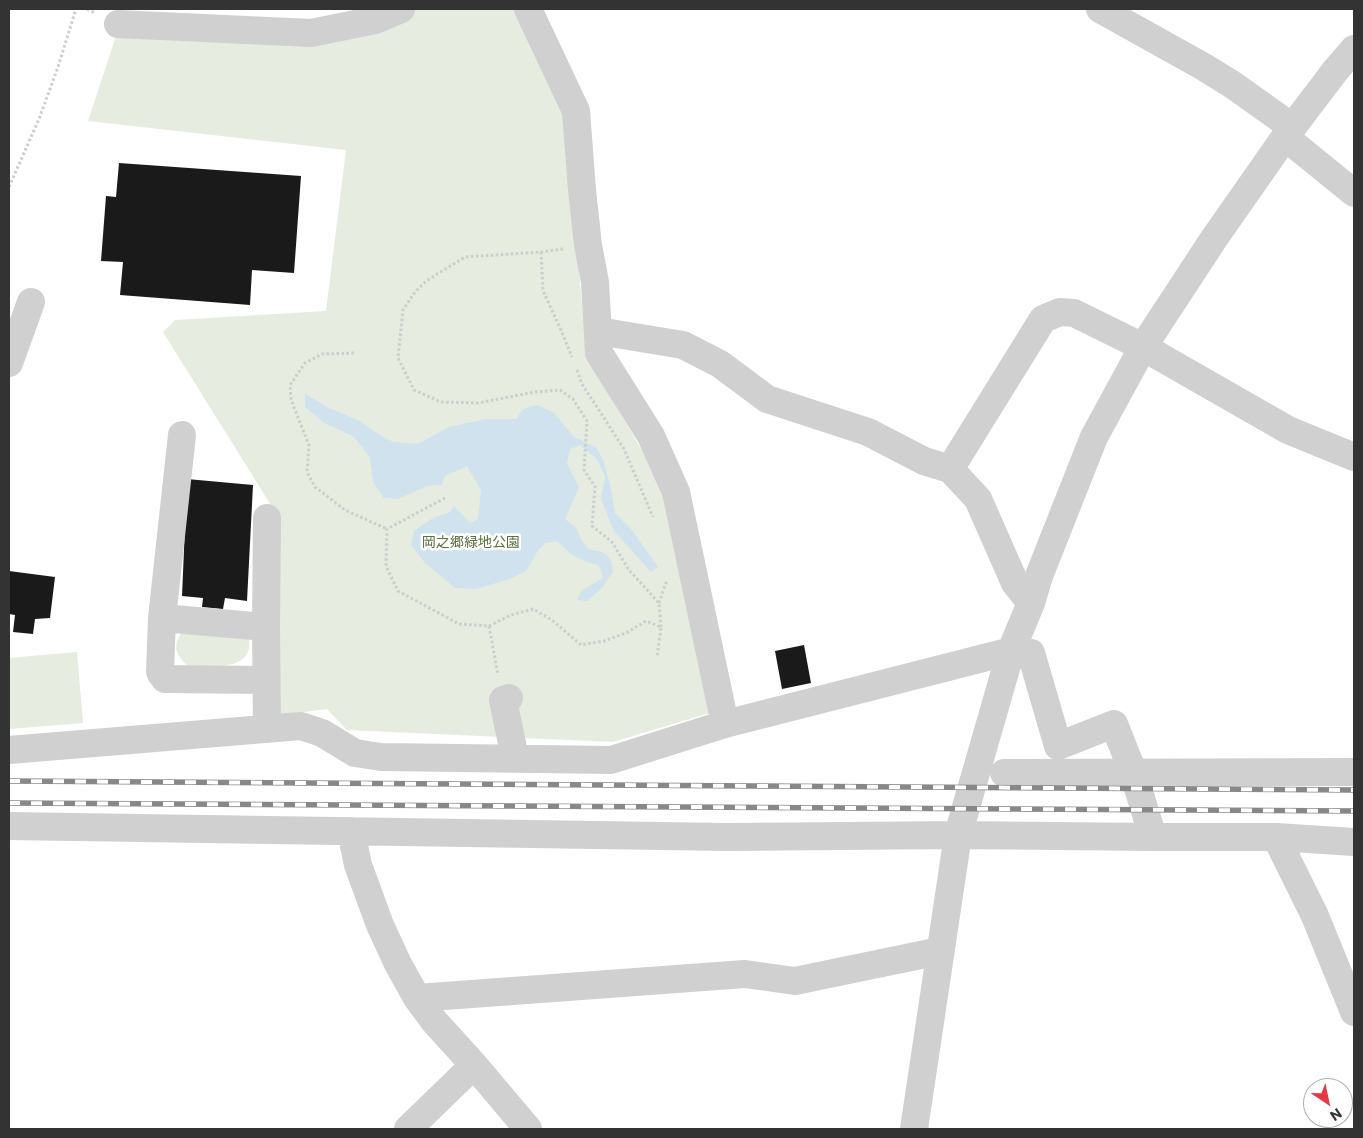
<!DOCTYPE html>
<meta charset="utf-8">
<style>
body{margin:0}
#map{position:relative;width:1363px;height:1138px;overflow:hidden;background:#fff;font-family:Commissioner,sans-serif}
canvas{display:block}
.frame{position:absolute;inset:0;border:10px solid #333;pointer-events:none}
.north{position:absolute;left:1303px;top:1078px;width:50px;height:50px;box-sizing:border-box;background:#fff;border:1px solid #adadad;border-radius:50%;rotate:146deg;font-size:14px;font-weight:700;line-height:20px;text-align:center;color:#333}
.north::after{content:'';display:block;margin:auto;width:18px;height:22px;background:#e63946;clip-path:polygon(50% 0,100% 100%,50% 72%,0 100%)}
</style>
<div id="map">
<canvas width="1363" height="1138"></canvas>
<div class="frame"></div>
<div class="north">N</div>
</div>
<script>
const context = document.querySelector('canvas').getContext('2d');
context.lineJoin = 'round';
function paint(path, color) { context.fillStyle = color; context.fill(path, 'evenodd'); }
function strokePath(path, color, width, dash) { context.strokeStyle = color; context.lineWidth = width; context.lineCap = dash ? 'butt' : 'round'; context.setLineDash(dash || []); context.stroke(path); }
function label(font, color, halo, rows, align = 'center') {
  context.font = font + ' Commissioner,"Noto Sans JP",sans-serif'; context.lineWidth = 5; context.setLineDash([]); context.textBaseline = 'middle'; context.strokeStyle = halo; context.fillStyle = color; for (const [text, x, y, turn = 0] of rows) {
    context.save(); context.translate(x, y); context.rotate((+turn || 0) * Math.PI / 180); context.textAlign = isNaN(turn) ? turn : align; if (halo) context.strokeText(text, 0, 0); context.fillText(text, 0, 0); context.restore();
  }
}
const green = new Path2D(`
 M384,9H516L563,102L587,357L669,496L713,712L613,742L347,730L327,709L273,716L279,518L163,332L175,320L326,311L346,150L88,121L116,36L301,43Z
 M183,631L249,639C254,673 208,666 187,665C175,654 172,645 183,631Z
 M77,652L83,723L9,729V658Z`);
const water = new Path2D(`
 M305,394L331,409L360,421L376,433L393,442L418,444L449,427L486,419H516L523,409L537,405L553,412L574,437L596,447L603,460L610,484L615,513L631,529L658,567L651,572L614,531L601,499L605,476L596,458L580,445L570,449L567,463L579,487L565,519L576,528L581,539L588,549C606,553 611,553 613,572L602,588L587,601L577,600L581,591L603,578L599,565L586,562L571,554L557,541L546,543L539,549L526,571L510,579L476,589L455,588L425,563L411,545L414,531L433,518L450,512L454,506L470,523L478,519L481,490L467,466L445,476L442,485L427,486L398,499L384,498L373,482L370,457L353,436L324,423L305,407Z`);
const building = new Path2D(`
 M119,163L301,176L294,273L252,270L250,305L120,295L123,262L101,261L106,196L116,197Z
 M187,479L253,485L247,601L225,598L223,609L202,607L203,598L182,596Z
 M9,571L55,577L50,618L35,619L33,634L13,632L15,615L9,614Z
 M804,645L811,683L782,689L775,651Z`);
const path = new Path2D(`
 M87,9L95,13
 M9,187L39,119L58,67L76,9
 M563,249L541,252L465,257L426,281L415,292L403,310L398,358L414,390L441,402L478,403L535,392L560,390L573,399L587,421L584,470L595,487L592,526L612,542L629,570L659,603L661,627
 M541,252L543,291L561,330L572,357
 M354,353L322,354L305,363L290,385L291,400L309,445L307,472L315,487L345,510L387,529
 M577,370L582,384L624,449L653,517
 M445,498L387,529L386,566L398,591L459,624L489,626L498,675
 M659,603L667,580
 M489,626L511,615L533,609L552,620L581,645L604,641L626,633L646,621L661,627L657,657`);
const minor = new Path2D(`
 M528,9L576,111L582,190L588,245L595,282L599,353L651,436L676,492L725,724
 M1100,9L1204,67L1233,85L1292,127
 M118,24L311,33L375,20L401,9
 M1285,137L1354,193
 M598,331L683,345L720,364L767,399L868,432L924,461L950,469
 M9,363L31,302
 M182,435L162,618L160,672L165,679L266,680
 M1031,603L1015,583L978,499L950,469L1043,319L1060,312L1074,313L1143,347L1288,430L1354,457
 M162,618L266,627L267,729
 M266,627L267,518
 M509,698L503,700L515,758
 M9,750L301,726L322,733L355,753L381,757L611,760L725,724L1011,651L1031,653L1058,746L1114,724L1133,772L1153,837
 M1004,773L1354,772
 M9,826L727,837L958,835L1153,837H1276L1354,842
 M351,831L358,865L380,925L398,964L417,998L434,1021L474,1065L528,1129
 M1276,837L1315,916L1354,1012
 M417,998L745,974L795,981L940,951
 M408,1129L474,1065
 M914,1129L958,835L1011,651L1031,603L1039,576L1094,437L1143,347L1213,240L1285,137L1335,71L1354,49`);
const rail = new Path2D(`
 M9,781L1354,790
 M9,803L1354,811`);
const parkNames = [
 ["岡之郷緑地公園",471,542]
];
paint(green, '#e6ecdf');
paint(water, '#cfe2ee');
paint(building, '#1a1a1a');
strokePath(path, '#cdcdcd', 3, [2.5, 2.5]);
strokePath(minor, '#d0d0d0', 28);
strokePath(rail, '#888', 5.5);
strokePath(rail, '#fff', 4, [11]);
label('14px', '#56703f', '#fff', parkNames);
</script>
